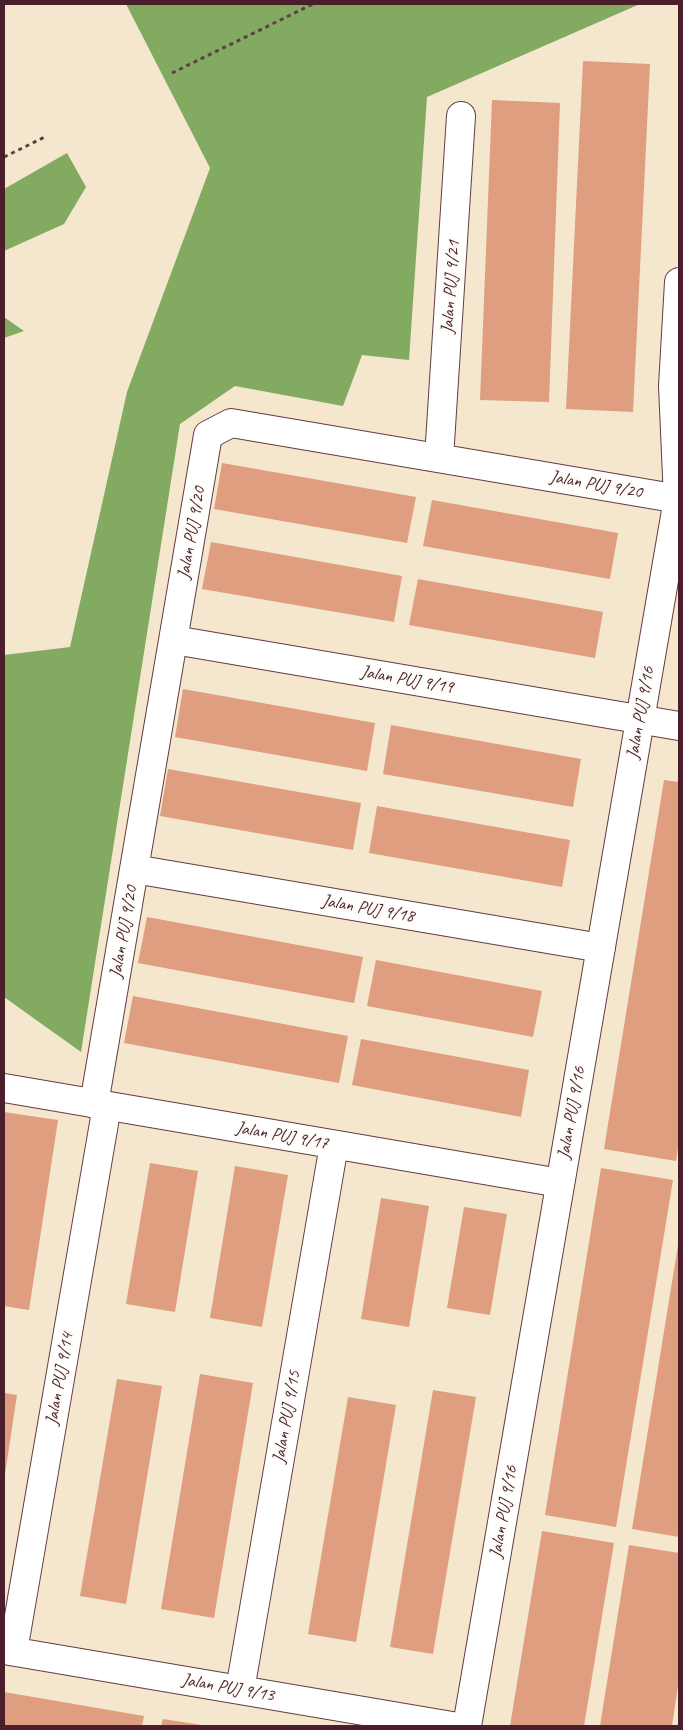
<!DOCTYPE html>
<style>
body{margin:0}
#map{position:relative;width:683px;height:1730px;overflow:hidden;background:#f5e6ce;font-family:Caveat,sans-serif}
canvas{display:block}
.frame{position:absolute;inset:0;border:5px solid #4a1f2b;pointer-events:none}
</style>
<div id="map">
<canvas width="683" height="1730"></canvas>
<div class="frame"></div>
</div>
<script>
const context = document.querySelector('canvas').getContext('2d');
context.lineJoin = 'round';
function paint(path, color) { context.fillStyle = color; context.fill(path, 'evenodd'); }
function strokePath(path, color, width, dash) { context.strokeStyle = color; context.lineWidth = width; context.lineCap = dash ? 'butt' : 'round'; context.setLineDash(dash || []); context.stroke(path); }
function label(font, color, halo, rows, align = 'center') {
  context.font = font + ' Caveat,sans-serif'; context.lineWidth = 4.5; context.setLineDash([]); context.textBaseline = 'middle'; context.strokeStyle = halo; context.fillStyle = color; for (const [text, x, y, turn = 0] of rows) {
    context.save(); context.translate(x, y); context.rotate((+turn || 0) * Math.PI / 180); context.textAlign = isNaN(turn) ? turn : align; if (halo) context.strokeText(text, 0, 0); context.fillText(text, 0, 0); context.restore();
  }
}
const forest = new Path2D(`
 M126,4H640L427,97L409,360L362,355L343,406L235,386L180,424L81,1052L4,997V655L70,647L127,392L210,168Z
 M67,153L86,187L64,224L4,251V189Z
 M4,317L24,331L4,338Z`);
const building = new Path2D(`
 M583,61L650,64L633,412L566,409Z
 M492,100L560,103L549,402L480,400Z
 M222,463L416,497L407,543L214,509Z
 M432,500L618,533L610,579L423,546Z
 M211,542L402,576L394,622L202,589Z
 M418,579L603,612L595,658L409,625Z
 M183,689L375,723L367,771L175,737Z
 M391,725L581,759L573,807L383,774Z
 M168,769L361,803L353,850L160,816Z
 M664,780L679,782V1140L676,1161L604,1149Z
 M377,806L570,840L562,887L369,853Z
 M147,917L363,957L354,1003L138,963Z
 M376,960L542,991L533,1037L367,1006Z
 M133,996L348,1036L339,1083L124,1043Z
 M361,1039L529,1070L521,1117L352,1085Z
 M4,1112L58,1120L29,1310L4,1306Z
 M150,1163L198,1171L175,1312L126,1304Z
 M235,1166L288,1175L262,1327L210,1318Z
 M601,1168L673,1180L616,1527L545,1515Z
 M381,1198L429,1206L409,1327L361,1319Z
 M464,1207L507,1214L490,1315L447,1308Z
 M678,1245H679V1537L632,1529Z
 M200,1374L253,1383L214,1618L161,1609Z
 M117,1379L162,1386L126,1604L80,1596Z
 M433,1390L476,1397L433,1654L390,1647Z
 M4,1393L17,1395L5,1474H4Z
 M348,1397L396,1405L356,1642L308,1634Z
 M542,1531L614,1543L584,1726H510Z
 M629,1545L679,1553V1679L672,1726H600Z
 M4,1692L144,1716L142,1726H4Z
 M163,1719L202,1725V1726H161Z`);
const path = new Path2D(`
 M172,73L313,4
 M4,157L45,137`);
const minor = new Path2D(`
 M439,458L461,116
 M174,640L679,726
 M134,869L601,948
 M4,1088L560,1183
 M94,1104L208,435L231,423L679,499
 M4,1650L452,1726
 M13,1651L107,1106
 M240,1690L334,1145
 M467,1726L678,499L673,386L679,282`);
const streetNames = [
 ["Jalan PUJ 9/21",451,287,-86],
 ["Jalan PUJ 9/20",596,485,10],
 ["Jalan PUJ 9/20",192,533,-80],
 ["Jalan PUJ 9/19",407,680,10],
 ["Jalan PUJ 9/16",641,713,-80],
 ["Jalan PUJ 9/18",368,909,10],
 ["Jalan PUJ 9/20",124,932,-80],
 ["Jalan PUJ 9/16",572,1113,-80],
 ["Jalan PUJ 9/17",282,1136,10],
 ["Jalan PUJ 9/14",60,1379,-80],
 ["Jalan PUJ 9/15",287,1417,-80],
 ["Jalan PUJ 9/16",504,1512,-80],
 ["Jalan PUJ 9/13",228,1688,10]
];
paint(forest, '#82aa60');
paint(building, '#de9e7f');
strokePath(minor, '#643d43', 30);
strokePath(path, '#643d43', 3, [4, 4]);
strokePath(minor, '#fff', 28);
label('18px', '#4a1f2b', '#fdfcf7', streetNames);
</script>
